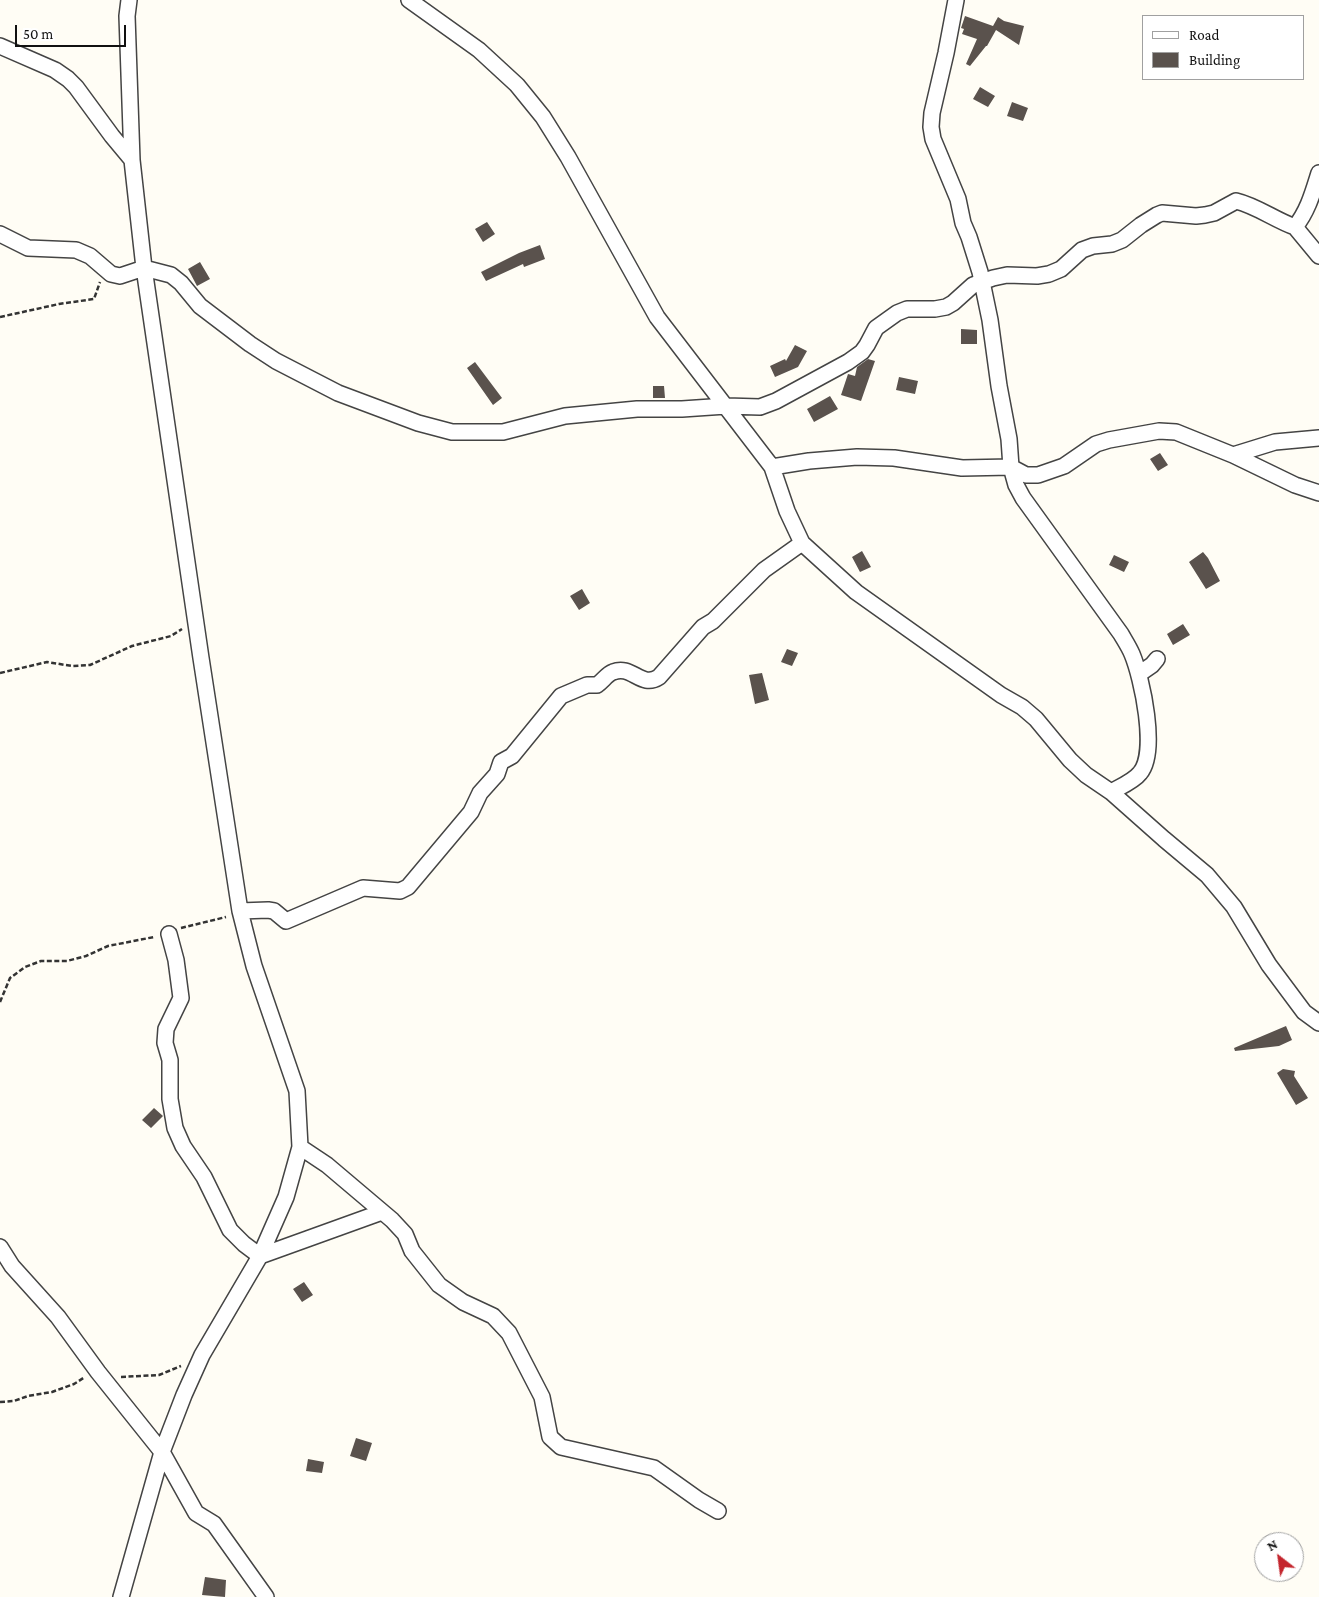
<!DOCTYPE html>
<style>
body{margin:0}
#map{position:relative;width:1319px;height:1597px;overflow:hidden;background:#fffdf5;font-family:"Crimson Pro",serif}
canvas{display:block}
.legend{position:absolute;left:1142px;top:15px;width:162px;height:65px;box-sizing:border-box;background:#fff;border:1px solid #a0a0a0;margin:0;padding:6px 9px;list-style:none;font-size:15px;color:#111}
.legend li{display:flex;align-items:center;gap:10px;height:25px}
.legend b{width:25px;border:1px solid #a0a0a0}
.north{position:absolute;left:1254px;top:1532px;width:50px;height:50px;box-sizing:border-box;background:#fff;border:1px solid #a0a0a0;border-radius:50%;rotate:330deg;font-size:14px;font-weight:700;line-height:20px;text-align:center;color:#111}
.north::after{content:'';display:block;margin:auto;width:18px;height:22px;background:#c4262e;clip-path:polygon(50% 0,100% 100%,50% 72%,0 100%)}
.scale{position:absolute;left:15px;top:25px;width:111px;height:22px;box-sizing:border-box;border:2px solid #111;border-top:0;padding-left:6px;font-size:15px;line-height:18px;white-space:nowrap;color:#111;-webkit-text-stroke:4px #fff;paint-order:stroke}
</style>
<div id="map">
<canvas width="1319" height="1597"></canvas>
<ul class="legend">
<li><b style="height:6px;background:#fff"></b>Road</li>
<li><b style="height:14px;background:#5a524d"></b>Building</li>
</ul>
<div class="north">N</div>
<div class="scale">50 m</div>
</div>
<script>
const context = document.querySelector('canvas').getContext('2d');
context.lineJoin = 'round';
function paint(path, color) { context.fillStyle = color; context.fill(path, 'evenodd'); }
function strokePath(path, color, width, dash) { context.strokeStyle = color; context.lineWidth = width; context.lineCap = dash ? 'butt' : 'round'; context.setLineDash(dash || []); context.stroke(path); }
const building = new Path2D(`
 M965,16L993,26L998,17L1004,21L1024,26L1019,45L996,30L987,46H986L970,66L966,64L977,39L962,34L964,29L961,28Z
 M980,87L995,96L988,107L973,99Z
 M1012,102L1028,108L1023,121L1007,116Z
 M487,222L495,234L483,242L475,229Z
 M540,245L545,259L524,267L523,264L486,281L481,272L519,253Z
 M200,262L210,279L197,286L188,269Z
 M961,329L977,330V344H961Z
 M795,345L807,351L798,367L775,377L770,366L785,359L786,361Z
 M868,359L875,361L861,401L841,395L848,374L855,376L857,367Z
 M475,362L502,398L493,405L467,368Z
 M899,377L918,381L915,394L896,390Z
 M653,386H664L665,398H653Z
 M830,396L838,409L814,422L807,409Z
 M1160,453L1168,465L1158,471L1150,459Z
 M862,551L871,567L860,572L852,557Z
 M1203,552L1208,558L1220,581L1206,589L1189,562Z
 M1114,555L1129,562L1124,572L1109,565Z
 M582,589L590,603L579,610L570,596Z
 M1183,624L1190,635L1173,645L1167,634Z
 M787,649L798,653L792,666L781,662Z
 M762,673L769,700L755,704L749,675Z
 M1286,1026L1292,1040L1279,1046L1235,1051L1234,1048Z
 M1283,1069L1295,1071L1294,1076L1308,1098L1296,1105L1277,1073Z
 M154,1108L163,1116L151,1128L142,1120Z
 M304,1282L313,1295L302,1302L293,1289Z
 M356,1438L372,1443L366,1461L350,1456Z
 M308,1459L324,1462L322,1473L306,1471Z
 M205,1577L226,1580L225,1597L202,1595Z`);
const path = new Path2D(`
 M0,317L59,304L94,299L100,282
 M0,673L47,662L72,666L90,665L132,646L171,636L182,629
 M181,928L226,917
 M0,1002L10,978L25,967L41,961H67L86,956L108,946L154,937
 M121,1377L159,1375L181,1366
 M0,1402L14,1401L28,1396L52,1392L74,1384L85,1377`);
const street = new Path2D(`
 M409,0L479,50L517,85L543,117L568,157L657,317L772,467L787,511L802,543L856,592L1001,695L1022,707L1036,719L1070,760L1086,775L1111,792L1164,839L1207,875L1234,907L1269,965L1304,1012L1319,1023
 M956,0L946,53L932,113L931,127L933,139L958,199L963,223L969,237L980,272L990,320L999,386L1009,439L1011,467L1016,485L1023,498L1121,634C1125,641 1129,647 1132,654C1142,678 1158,752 1140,773C1134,781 1120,787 1111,792
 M0,46L55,70L68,79L76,87L112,136L132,160
 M1319,173C1313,192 1308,211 1295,227L1319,256
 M0,234L28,248L76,250L90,256L111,274L120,276L144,268L171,275L181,283L200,306L250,344L276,361L338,393L418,423L452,432H503L565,416L637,409H682L726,406L760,407L776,401L848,362L862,352L867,345L876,328L897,313L907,309H935L946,307L953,303L973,285L993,278L1007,275L1037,276L1049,274L1061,269L1082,250L1093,246L1112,244L1122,240L1141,225L1157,215L1162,213L1196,216L1205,215L1214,213L1236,201C1257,206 1275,220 1295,227
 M1233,455L1295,485L1319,493
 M772,467L809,461L857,457L894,458L962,468L1011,467L1026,475H1038L1064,466L1096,444L1109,440L1159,431L1176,432L1233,455L1275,442L1319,438
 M1139,674L1152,665L1157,659
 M240,911L268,910L274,911L286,921L363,888L400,891L408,887L471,812L480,793L497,774L501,762L512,756L561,696L587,685H597C603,681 607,674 613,672C632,664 641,689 659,677L703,627L713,621L764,570L802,543
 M169,934L176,960L181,998L166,1029L165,1043L170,1060V1099L175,1128L183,1146L204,1177L230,1230L244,1244L260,1256L382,1212
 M300,1147L327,1165L392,1220L405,1234L412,1251L439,1285L463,1302L493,1316L509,1333L542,1397L550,1437L561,1447L654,1468L699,1500L718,1511
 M0,1247L12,1266L58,1317L98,1372L162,1452L196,1513L214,1524L266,1597
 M121,1597L162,1452L184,1395L202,1355L260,1256L286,1197L300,1147L297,1091L254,966L240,911L201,658L144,268L132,160L127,16L129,0`);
paint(building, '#5a524d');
strokePath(street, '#444', 18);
strokePath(path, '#333', 2.5, [5, 2.5]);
strokePath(street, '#fff', 15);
</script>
